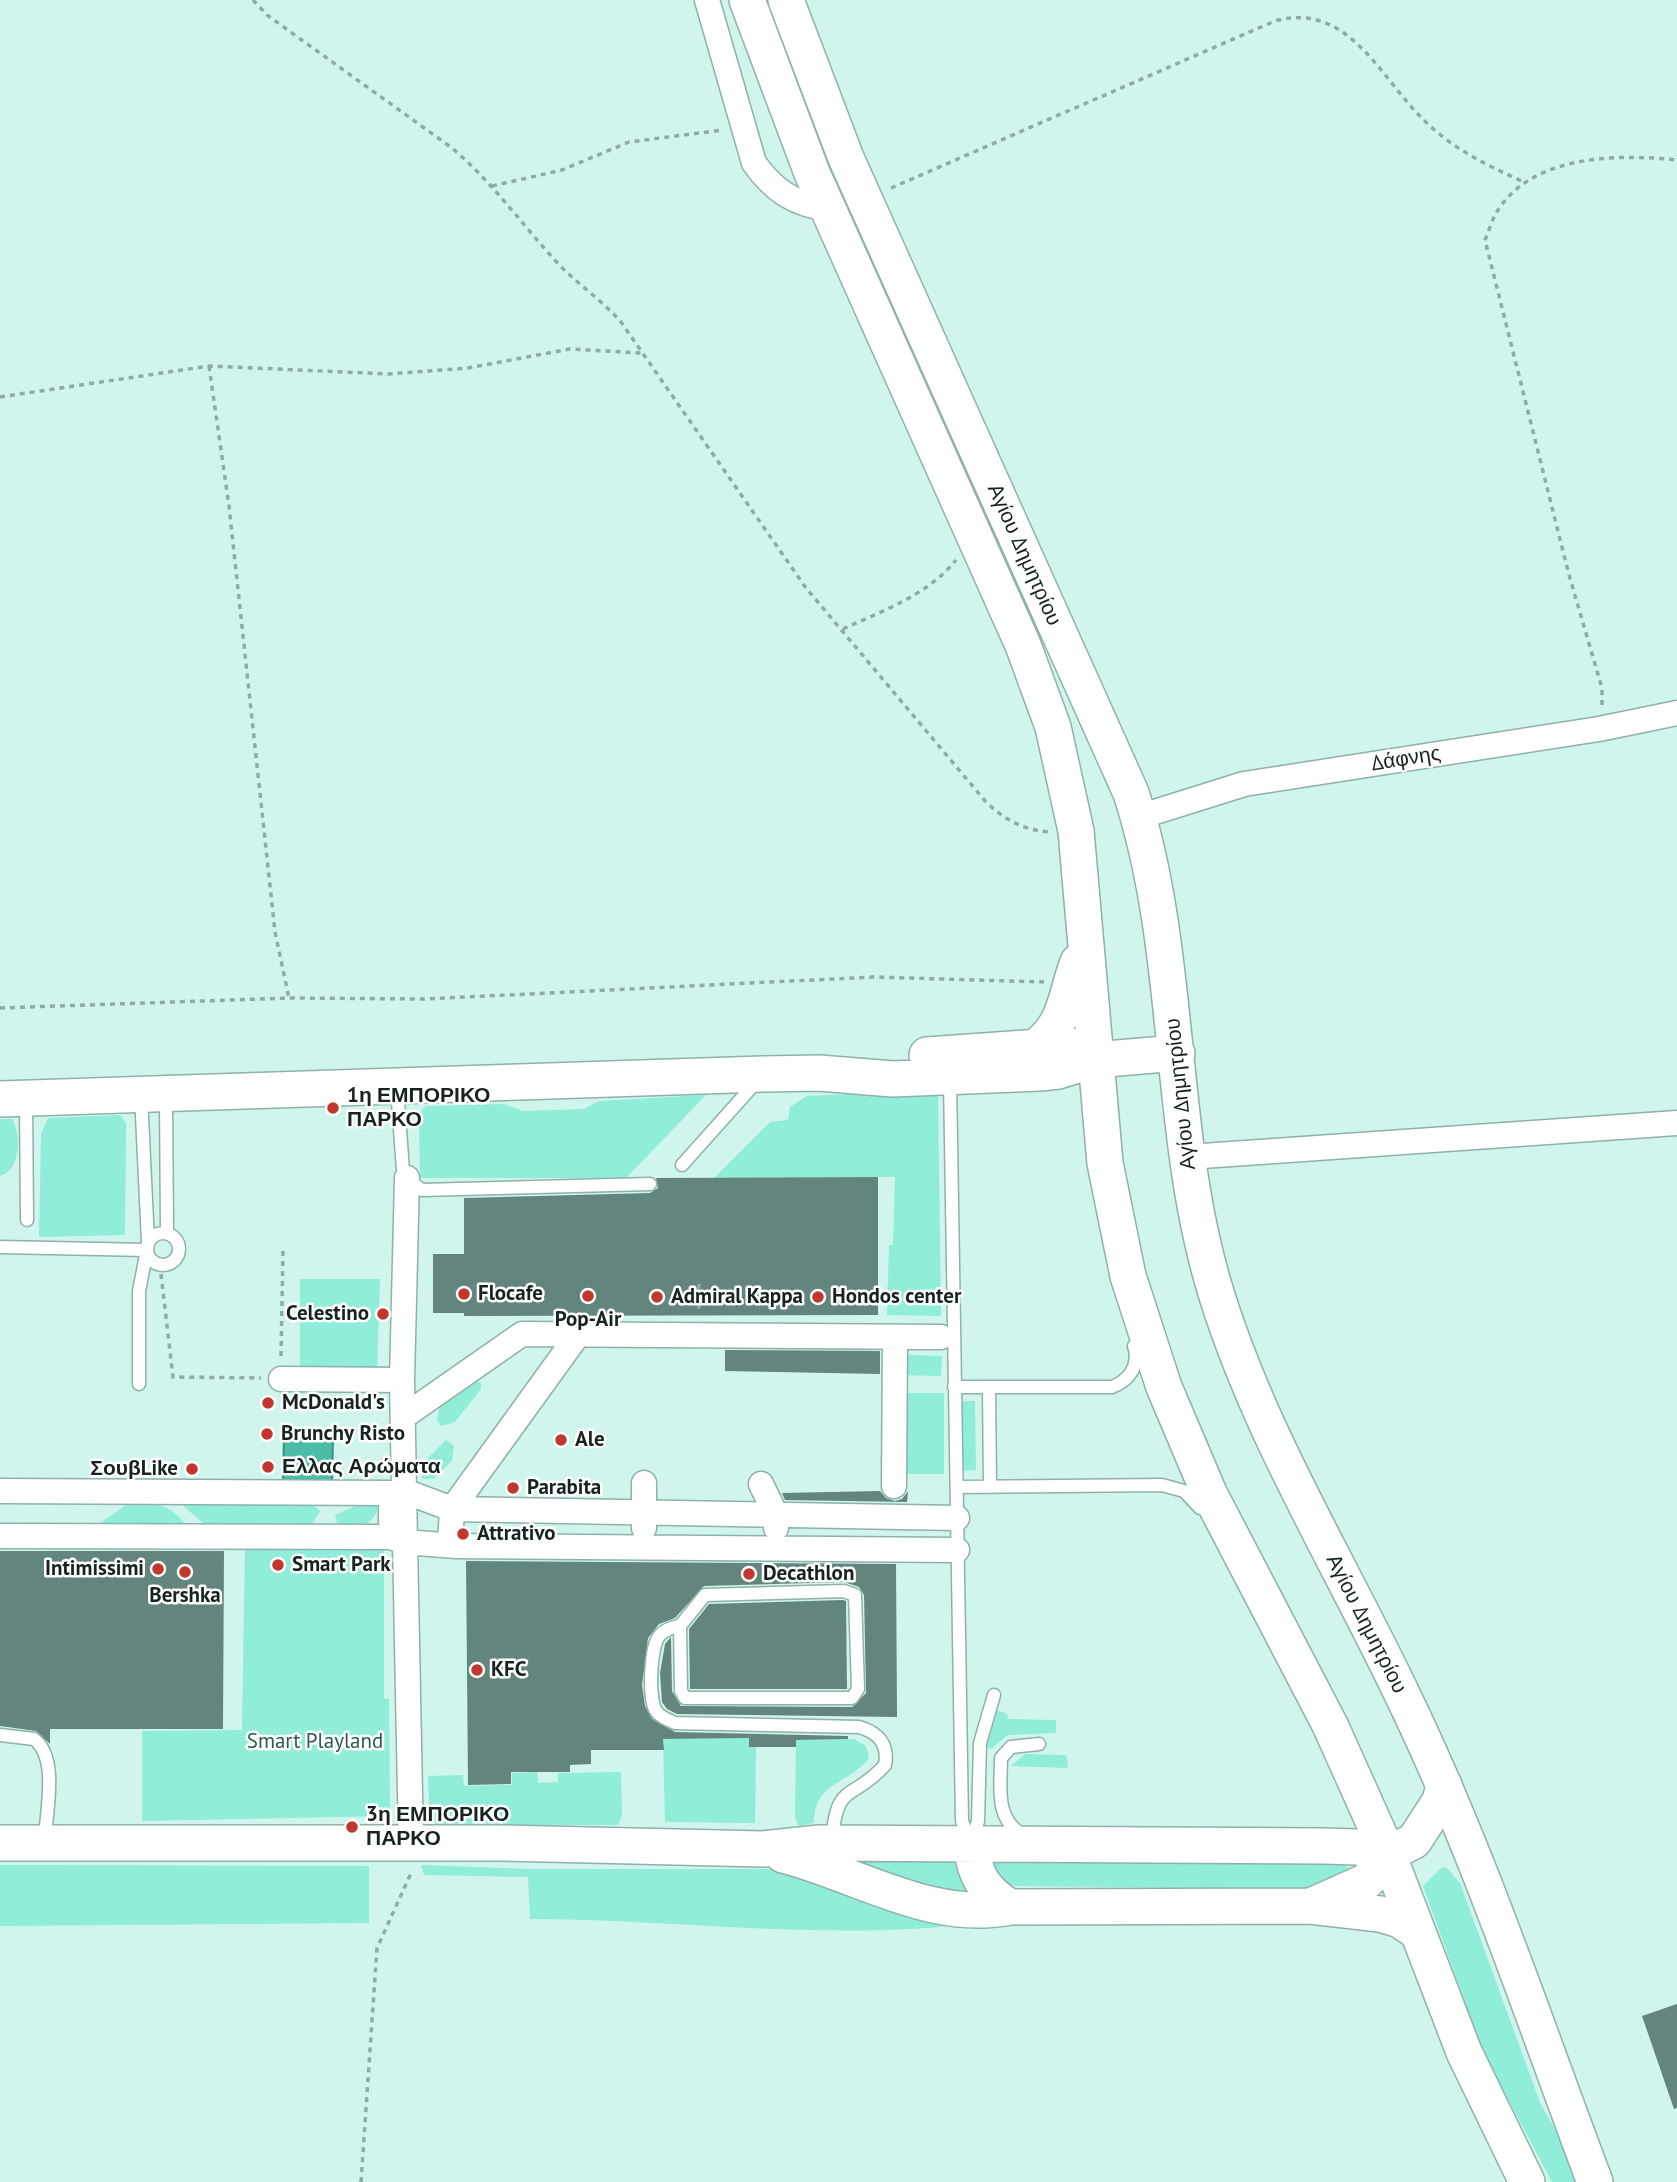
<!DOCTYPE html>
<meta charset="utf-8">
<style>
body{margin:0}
canvas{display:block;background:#d0f5ec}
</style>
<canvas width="1677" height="2182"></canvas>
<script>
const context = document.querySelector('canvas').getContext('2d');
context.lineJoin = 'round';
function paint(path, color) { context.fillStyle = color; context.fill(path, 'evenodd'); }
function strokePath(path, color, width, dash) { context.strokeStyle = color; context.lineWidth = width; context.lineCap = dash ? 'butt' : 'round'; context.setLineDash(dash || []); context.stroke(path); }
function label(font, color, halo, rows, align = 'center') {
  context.font = font + ' "PT Sans",sans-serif'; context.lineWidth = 5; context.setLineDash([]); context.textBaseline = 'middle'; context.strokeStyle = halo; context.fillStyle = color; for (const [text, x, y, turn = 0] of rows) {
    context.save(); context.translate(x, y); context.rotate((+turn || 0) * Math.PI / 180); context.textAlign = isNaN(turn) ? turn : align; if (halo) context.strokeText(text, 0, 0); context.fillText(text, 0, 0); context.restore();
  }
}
const green = new Path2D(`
 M938,1090L941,1316L887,1315L889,1245H893L895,1177L714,1178L770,1122L788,1120L790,1107L807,1096Z
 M706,1095L626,1178H420L419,1113L426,1106L504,1104L523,1111L584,1109L599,1101Z
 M120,1115L126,1123L125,1235L39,1237L41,1134L48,1118Z
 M0,1119H12C22,1134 20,1172 0,1176Z
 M300,1279H380L377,1373L300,1368Z
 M902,1355L942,1356L941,1376L901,1375Z
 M474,1379L481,1383V1389L455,1422L441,1426L437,1420L440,1404Z
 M900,1393H944V1474H899Z
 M961,1401H975L976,1470L962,1471Z
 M446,1440L454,1446L452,1461L433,1479H423L421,1474L426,1460Z
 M130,1502C156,1503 173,1504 188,1529L98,1525Z
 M311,1503L320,1511L311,1526L209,1528L181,1504Z
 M362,1503L375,1504L378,1508C372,1528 354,1530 337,1523L335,1515Z
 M245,1547L384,1550V1699H389L390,1816L142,1821V1731L242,1730Z
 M997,1710L1007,1714L1008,1719L1056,1720V1733L1008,1735L991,1749L987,1747Z
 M749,1738V1747H756L755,1823L665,1822L663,1739Z
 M854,1739L866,1746L869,1758C850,1784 814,1781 814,1823L798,1826L795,1816L796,1740Z
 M1025,1754L1064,1755L1067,1756L1068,1768L1011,1766Z
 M537,1772L538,1783L558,1782V1773L621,1772L622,1815L618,1825H439L430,1821L428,1776L463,1775L464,1786L512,1785V1773Z
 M842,1855L952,1859L956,1862L969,1894L912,1890Z
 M991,1855L1344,1863L1349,1870L1313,1887L1292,1889L1015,1886L1005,1885L989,1878Z
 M0,1865L369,1866V1923L0,1926Z
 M421,1865L529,1869H771L797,1872L984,1922C835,1943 680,1919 530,1919L528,1877L424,1875Z
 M1446,1867L1460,1883L1541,2105L1586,2182H1552L1483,2052L1423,1886L1441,1868Z`);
const water = new Path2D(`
 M284,1436L333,1437L332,1483H283Z`);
const building = new Path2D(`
 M878,1177V1315L464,1316V1313H433V1254H464V1198L650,1193L658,1188L656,1178Z
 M725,1350L880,1351V1374L725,1371Z
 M880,1491L886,1498L895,1501L902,1499L908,1491L907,1502L785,1500L782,1493Z
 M0,1551H224L223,1729H50V1744L36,1731L0,1726Z
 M466,1561L896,1564L897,1717L677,1714L667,1709L662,1702L660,1673L665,1644L671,1637L672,1691L681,1706L852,1707L866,1693L864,1595L859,1587L844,1582L704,1586L675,1618L659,1624L648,1638L642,1685L645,1706L652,1719L675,1732L848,1736V1739L796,1740V1747H749V1738L663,1739L664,1750H591V1764L570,1765V1772H511V1784L468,1785Z
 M843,1600L846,1601L847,1689H690L689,1629L709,1604Z
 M1677,2004V2108L1674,2109L1642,2016Z`);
const path = new Path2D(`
 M253,0L267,15L452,148C491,181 520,222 554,259C574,282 600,298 621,322L806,588L986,802C1005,820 1023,830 1050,832
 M492,186L562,170L629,142L723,130
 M891,188L1275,21C1351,0 1382,83 1429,125C1458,152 1491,167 1526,183
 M209,366L229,506L275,932L289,998
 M0,397L209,366L389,374L468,368L570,349L641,353
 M843,629C882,611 928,595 956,560
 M1602,705V688L1569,575L1485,240C1489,231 1492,219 1498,210C1534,154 1619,154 1677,160
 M0,1008L289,998L426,999L873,977L1044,982
 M161,1274L173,1377L261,1378
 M699,1284V1314
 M281,1356L283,1251
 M361,2182L377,1948L412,1871`);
const lane = new Path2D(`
 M950,1078L962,1821L970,1842
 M397,1087L403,1171L409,1181L422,1190L650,1184
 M141,1095L148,1242
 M166,1097L167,1233
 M26,1102L27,1220
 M682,1165L758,1080
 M147 1249a16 16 0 1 1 32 0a16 16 0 1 1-32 0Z
 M0,1247L147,1250L139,1291V1384
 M954,1387H1112C1130,1380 1140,1365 1134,1346
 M989,1387L990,1486
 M957,1487L1162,1485L1184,1491L1200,1508
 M680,1626L681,1691L685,1698H852L858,1689L855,1595L844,1591L705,1595L680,1626C672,1627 666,1629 660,1635C650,1645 648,1699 656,1711C660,1717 668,1720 675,1723L859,1727C878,1732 889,1745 885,1765C852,1802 836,1780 832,1843
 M0,1735L34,1739C59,1758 46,1811 45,1839
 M1023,1835C994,1819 1001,1786 1001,1758L1011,1747L1039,1744
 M972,1842L978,1821L980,1743L994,1695`);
const street = new Path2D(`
 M707,0L754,163C774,191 794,204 828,209
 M1139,817L1244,784L1599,729L1677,713
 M1188,1157L1677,1123
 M281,1379L402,1380L404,1491L391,1493
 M402,1380L407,1178
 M403,1417L522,1334L941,1337
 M761,1484L776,1515V1528
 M894,1486L895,1337
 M0,1491L391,1493V1521
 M644,1528V1483
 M0,1536L391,1537L404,1542L456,1546L957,1550
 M450,1545L452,1509L577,1336
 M411,1845L404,1491L452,1509L957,1518`);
const secondary = new Path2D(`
 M747,0L812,173L1023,645L1053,727L1076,831L1105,1163L1128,1276L1164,1387L1209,1493L1330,1725L1388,1854L1464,2052L1527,2182
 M786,0L846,158L1131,793C1184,957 1166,1134 1217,1296C1261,1436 1338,1560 1401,1692C1478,1850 1533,2018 1595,2182
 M1038,1045C1066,1024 1066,993 1078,962
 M927,1055L1068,1045L1094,1060
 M0,1099L763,1074L819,1073L893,1079L1040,1073L1058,1071L1094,1060L1177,1053
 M0,1843H503L763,1849L819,1843L1324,1846L1357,1847L1388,1854
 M971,1846C975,1876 984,1891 1010,1907
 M783,1855C858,1874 932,1923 1010,1907L1310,1906L1380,1914L1400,1920L1416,1931
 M1313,1905L1367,1881L1388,1854L1414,1841L1440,1801L1444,1785`);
const markers = [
 [333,1108,7,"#c3362d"],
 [464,1294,7,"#c3362d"],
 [588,1296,7,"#c3362d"],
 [657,1297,7,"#c3362d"],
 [818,1297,7,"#c3362d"],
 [383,1314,7,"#c3362d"],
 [268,1403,7,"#c3362d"],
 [267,1434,7,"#c3362d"],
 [561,1440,7,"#c3362d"],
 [268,1467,7,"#c3362d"],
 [192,1469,7,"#c3362d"],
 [513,1488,7,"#c3362d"],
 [463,1534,7,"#c3362d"],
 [278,1565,7,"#c3362d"],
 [158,1569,7,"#c3362d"],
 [185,1572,7,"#c3362d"],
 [749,1574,7,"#c3362d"],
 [477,1670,7,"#c3362d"],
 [352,1827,7,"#c3362d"]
];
const streetNames = [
 ["Αγίου Δημητρίου",1024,555,66],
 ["Δάφνης",1406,759,-9],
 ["Αγίου Δημητρίου",1181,1094,-96],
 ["Αγίου Δημητρίου",1366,1624,63]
];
const poiNames = [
 ["1η ΕΜΠΟΡΙΚΟ",347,1096],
 ["ΠΑΡΚΟ",347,1120],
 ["Flocafe",478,1294],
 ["Admiral Kappa",671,1297],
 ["Hondos center",832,1297],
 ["Celestino",369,1314,"right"],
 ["Pop-Air",588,1320,"center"],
 ["McDonald's",282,1403],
 ["Brunchy Risto",281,1434],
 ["Ale",575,1440],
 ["Ελλας Αρώματα",282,1467],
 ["ΣουβLike",178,1469,"right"],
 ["Parabita",527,1488],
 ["Attrativo",477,1534],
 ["Smart Park",292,1565],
 ["Intimissimi",144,1569,"right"],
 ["Decathlon",763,1574],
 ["Bershka",185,1596,"center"],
 ["KFC",491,1670],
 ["3η ΕΜΠΟΡΙΚΟ",366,1815],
 ["ΠΑΡΚΟ",366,1839]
];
const parkNames = [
 ["Smart Playland",315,1742]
];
paint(green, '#8fedd8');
paint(water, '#4bbda7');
strokePath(water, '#3b8f7f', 2);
paint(building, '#63857d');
strokePath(lane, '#8eb1a9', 15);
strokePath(street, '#8eb1a9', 27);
strokePath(secondary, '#8eb1a9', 38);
strokePath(path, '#8faba5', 3.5, [5, 5]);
strokePath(lane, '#fff', 12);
strokePath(street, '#fff', 24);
strokePath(secondary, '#fff', 35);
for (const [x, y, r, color] of markers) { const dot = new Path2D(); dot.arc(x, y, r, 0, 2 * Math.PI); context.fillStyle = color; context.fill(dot); strokePath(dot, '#fff', 2.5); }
label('21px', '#162421', '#fff', streetNames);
label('bold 21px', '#162421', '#fff', poiNames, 'left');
label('21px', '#2a5a50', '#fff', parkNames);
</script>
